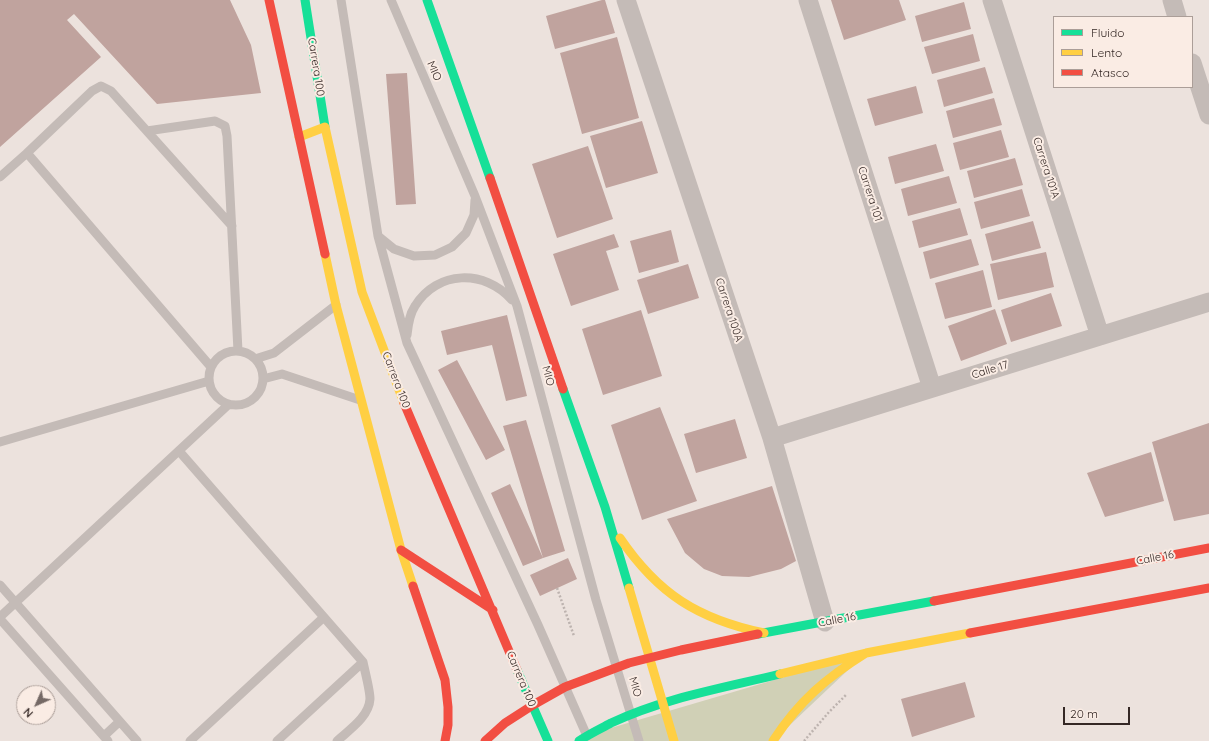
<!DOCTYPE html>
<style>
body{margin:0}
#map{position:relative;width:1209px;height:741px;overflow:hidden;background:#ece2dd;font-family:Quicksand,sans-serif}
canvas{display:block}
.legend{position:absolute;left:1053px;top:16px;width:140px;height:72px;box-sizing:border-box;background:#faece4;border:1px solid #ab9e98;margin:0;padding:5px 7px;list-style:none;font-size:12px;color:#352825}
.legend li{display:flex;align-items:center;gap:8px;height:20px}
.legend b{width:20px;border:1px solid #ab9e98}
.north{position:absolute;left:16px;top:685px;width:40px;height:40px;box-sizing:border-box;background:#faece4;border:1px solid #ab9e98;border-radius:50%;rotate:225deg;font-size:11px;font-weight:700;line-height:16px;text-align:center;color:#352825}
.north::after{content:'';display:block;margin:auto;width:14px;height:18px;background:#756965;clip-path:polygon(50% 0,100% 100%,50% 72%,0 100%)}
.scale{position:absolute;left:1063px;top:707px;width:67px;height:18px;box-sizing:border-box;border:2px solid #352825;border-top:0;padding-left:5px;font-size:12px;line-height:14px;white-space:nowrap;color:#352825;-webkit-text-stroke:3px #faece4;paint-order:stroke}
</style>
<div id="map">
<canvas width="1209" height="741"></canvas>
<ul class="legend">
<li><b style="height:5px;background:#16e098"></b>Fluido</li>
<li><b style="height:5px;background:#ffcf43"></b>Lento</li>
<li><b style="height:5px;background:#f24e42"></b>Atasco</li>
</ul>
<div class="north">N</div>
<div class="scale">20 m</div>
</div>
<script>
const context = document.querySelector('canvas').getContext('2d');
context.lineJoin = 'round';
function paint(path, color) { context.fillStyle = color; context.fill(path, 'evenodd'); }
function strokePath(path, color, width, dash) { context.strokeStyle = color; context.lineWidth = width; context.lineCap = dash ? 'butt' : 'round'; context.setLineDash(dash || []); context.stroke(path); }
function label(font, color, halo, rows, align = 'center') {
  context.font = font + ' Quicksand,sans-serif'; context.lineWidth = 4; context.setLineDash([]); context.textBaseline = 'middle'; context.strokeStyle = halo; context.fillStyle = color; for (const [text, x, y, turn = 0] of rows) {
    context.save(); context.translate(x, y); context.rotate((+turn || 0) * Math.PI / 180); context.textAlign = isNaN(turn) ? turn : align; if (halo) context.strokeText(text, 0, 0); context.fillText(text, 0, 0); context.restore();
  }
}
const green = new Path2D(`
 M866,653L773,741H579L587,735Z`);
const building = new Path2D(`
 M0,0H230L251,45L261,93L157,104L74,14L67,20L101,57L0,147Z
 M602,0H605L615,33L555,49L546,16Z
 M831,0H899L906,20L844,40Z
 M964,2L971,29L922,42L915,16Z
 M973,34L980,61L932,74L924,47Z
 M617,37L639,118L582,134L560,53Z
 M985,67L993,93L944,107L937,80Z
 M407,73L416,204L396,205L386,74Z
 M916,86L923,113L875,126L867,99Z
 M994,98L1002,125L953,138L946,111Z
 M642,121L658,173L606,188L590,136Z
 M1001,130L1009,157L960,170L953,143Z
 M936,144L944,171L895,184L888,157Z
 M588,146L613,219L557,238L532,164Z
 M1015,158L1023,185L974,198L967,171Z
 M949,176L957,203L908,216L901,189Z
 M1022,189L1030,216L981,229L974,202Z
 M960,208L968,235L919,248L912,221Z
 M1033,221L1041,248L992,261L985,234Z
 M671,230L679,262L639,273L630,241Z
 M614,234L619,247L606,251L619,290L571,306L553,254Z
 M971,239L979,265L930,279L923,252Z
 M1046,252L1054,287L998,300L990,264Z
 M688,264L699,298L648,314L637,280Z
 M983,270L992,307L945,319L935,283Z
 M1051,293L1062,326L1011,342L1001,310Z
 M995,309L1007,344L961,361L948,326Z
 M641,310L662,376L603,395L582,329Z
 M507,315L527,396L506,401L492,345L447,355L441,331Z
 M457,360L505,450L486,460L438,370Z
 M660,407L697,501L642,520L611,425Z
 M735,419L747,458L696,473L684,434Z
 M526,420L565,551L543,558L503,426Z
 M1209,423V514L1174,521L1152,442Z
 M1151,452L1164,501L1105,517L1087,473Z
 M510,484L543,558L523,566L491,493Z
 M772,486L796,561L781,569L749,577L722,576L704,569L685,553L667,519Z
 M568,558L577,579L540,596L530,575Z
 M965,682L975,717L912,737L901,699Z`);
const path = new Path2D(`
 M557,588L574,636
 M804,741L829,712L847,694`);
const lane = new Path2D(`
 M341,0L378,236L407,343L538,625L587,736
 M391,0L475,196L517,306L596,600L639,741
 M147,131L215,121L225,126L227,136L238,351
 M27,153L211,367
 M0,177L27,153L92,91L101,86L111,91L232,226
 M378,236L394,249L414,256L435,255L452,247L466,233L474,215L475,200
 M407,335C408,326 409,315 415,306C437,270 485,269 512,300
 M209 378a27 27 0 1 1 54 0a27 27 0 1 1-54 0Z
 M255,359L274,353L336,305
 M263,379L282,374L360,400
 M0,442L209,381
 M179,451L363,662C365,672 370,690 370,699C369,717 349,730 337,741
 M0,585L137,741
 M0,617L228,405
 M0,619L108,741
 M104,736L119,722
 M190,741L324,617
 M277,741L363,662`);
const street = new Path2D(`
 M626,0L772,438L825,622
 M808,0L932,388
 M992,0L1100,336
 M1172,0L1177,17
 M1192,63L1209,115
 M772,438L1209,302`);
const fast = new Path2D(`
 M305,0L325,127
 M427,0L490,178
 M563,389L605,507L629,588
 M758,634L934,601
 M517,670L548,741
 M579,741C589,734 600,729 611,723C664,698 723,688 780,674`);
const slow = new Path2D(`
 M299,137L325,127L362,292L404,403
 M325,254L336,305L401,550L413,586
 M620,538C658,594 698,619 764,633
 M629,588L674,741
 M780,674L866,653L970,633
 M773,741C799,701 826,678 866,653`);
const jam = new Path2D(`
 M269,0L325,254
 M490,178L563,389
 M404,403L517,670
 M401,550L493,610
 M413,586L445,680L448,707V725L445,741
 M934,601L1209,548
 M970,633L1209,588
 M485,741L505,723L533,705L565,687L629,663L681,650L758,634`);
const streetNames = [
 ["Carrera 100",316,67,81],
 ["MIO",434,71,67],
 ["Carrera 101A",1046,168,72],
 ["Carrera 101",870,194,72],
 ["Carrera 100A",729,310,72],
 ["Calle 17",990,370,-17],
 ["MIO",548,376,75],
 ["Carrera 100",396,380,69],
 ["Calle 16",1155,558,-11],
 ["Calle 16",837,620,-11],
 ["Carrera 100",521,679,67],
 ["MIO",635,687,73]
];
paint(green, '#d0d0b6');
paint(building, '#c0a39e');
strokePath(path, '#bdb3af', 2.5, [2, 2]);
strokePath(lane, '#c4bbb7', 9);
strokePath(street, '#c4bbb7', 19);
strokePath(fast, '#16e098', 9);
strokePath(slow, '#ffcf43', 9);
strokePath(jam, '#f24e42', 9);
label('11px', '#352825', '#faece4', streetNames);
</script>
